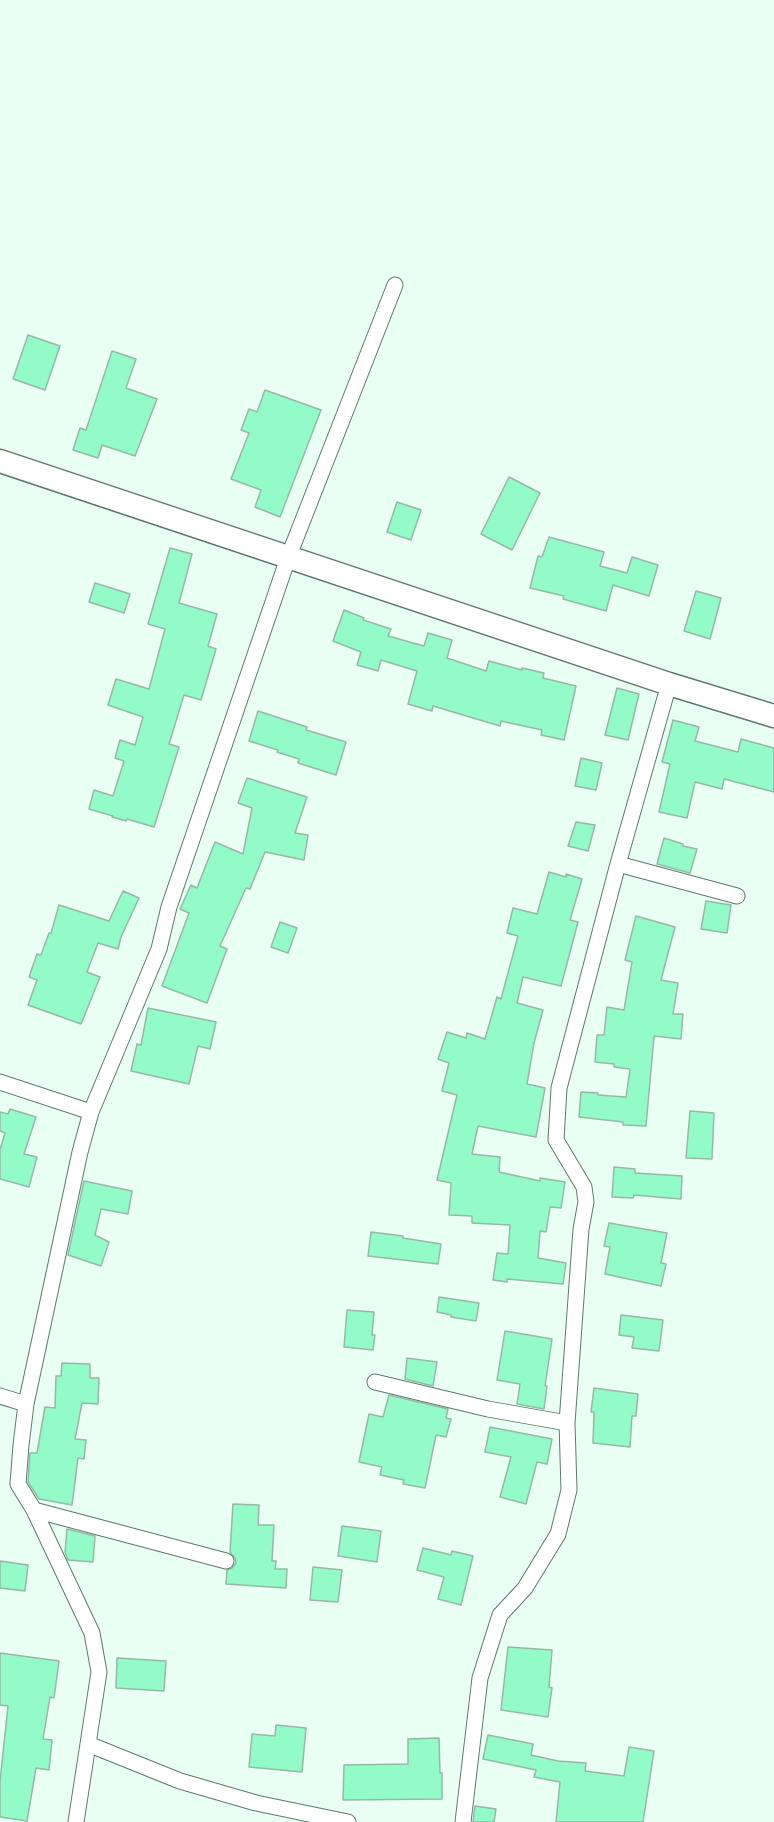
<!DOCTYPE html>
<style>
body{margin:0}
canvas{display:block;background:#eafff3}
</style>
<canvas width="774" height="1822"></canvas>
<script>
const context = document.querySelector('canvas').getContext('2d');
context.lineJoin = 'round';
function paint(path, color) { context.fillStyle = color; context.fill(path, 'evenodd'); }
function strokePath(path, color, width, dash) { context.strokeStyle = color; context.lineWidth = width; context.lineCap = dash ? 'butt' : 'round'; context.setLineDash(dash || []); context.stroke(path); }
const building = new Path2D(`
 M28,335L60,346L45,390L13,379Z
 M112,351L136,359L126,388L157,399L135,456L102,445L98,458L73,450L80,428L86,430Z
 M265,390L321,410L280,517L255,507L261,490L231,479L249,433L241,430L249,409L257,412Z
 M509,477L540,493L512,550L481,534Z
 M397,502L421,510L411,540L387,532Z
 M549,537L604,552L600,566L627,573L632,557L658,565L649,596L613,585L606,611L563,599L564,596L530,588L538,556L542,557Z
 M170,548L192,554L179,603L217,614L208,646L216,649L201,700L184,695L169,744L179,747L154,827L127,819L126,821L112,817L113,816L89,809L94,790L113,796L124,761L115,758L120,740L135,745L143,717L108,705L116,679L149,689L165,629L148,624Z
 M95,583L130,594L124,613L89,602Z
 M696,591L721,598L710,639L684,631Z
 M344,610L364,618L363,620L391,629L388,636L424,646L428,633L452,640L447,658L486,671L489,661L522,670V668L544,673L543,678L576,686L564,740L541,735L542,730L501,721L500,726L433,706L432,711L408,704L417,671L381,660L378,671L357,665L361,652L333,641Z
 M617,688L639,694L628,740L605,735Z
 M258,711L307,727L306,730L346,742L336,775L298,763L299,759L277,752L278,750L249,741Z
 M673,720L699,727L695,741L738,752L741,739L774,748V792L724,779L722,789L695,782L687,818L659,812L670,764L662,762Z
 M581,758L602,763L596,790L575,786Z
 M247,778L307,797L295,833L308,835L304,860L265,852L250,889L246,888L220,946L227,949L207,1003L162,986L189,913L180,909L191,885L197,888L215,842L243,854L252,808L238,803Z
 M576,822L595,825L588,851L568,846Z
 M664,838L683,844V846L697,849L690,873L657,864Z
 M549,872L566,877V874L582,879L570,920L578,922L561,986L523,977L517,1003L543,1010L534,1043L527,1084L545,1088L536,1137L478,1126L472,1154L500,1157L499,1172L540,1181V1178L565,1182L561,1208L550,1207L546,1232L540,1231L538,1258L566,1263L563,1284L507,1279V1282L493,1280L497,1253L508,1254L510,1225L472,1223V1216L449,1215L451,1183L437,1180L457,1095L442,1091L449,1063L438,1059L447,1032L466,1038L467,1033L485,1039L497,997L501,999L518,936L507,933L513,908L537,914Z
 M123,891L139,898L121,937L118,949L98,943L87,972L100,977L81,1024L28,1005L37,980L29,977L37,954L41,955L49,933H51L59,905L109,921Z
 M706,901L731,905L727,933L701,929Z
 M636,916L675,927L661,980L678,983L673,1014H683L681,1039L654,1036L646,1126L623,1125V1122L579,1117L581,1092L598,1093V1095L626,1097L630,1069L614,1067V1064L595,1062L597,1035H604L607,1007L624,1010L632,962L625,960Z
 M280,922L297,928L288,953L271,947Z
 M148,1008L216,1022L210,1049L198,1046L189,1084L131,1071L137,1044L141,1045Z
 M10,1109L36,1117L24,1154L37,1157L29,1187L0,1179V1150L5,1133L0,1131V1112L8,1114Z
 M690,1111L714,1113L712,1159L686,1158Z
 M614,1167L635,1169V1173L682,1176L681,1199L634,1195L633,1198L612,1197Z
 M84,1181L132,1191L128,1214L101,1209L95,1235L109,1242L101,1266L68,1255Z
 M609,1223L667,1233L661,1263L666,1264L661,1286L605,1274L610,1247L604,1246Z
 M371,1232L403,1236V1238L441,1244L438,1264L368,1256Z
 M439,1297L479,1303L476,1321L451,1317V1315L437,1312Z
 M347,1310L374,1312L372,1335H375L373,1350L344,1347Z
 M621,1315L663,1320L659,1351L632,1348L634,1337L619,1335Z
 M505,1331L552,1339L545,1386H547L544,1409L517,1404L520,1384L497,1380Z
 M407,1358L437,1362L433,1386L405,1379Z
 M62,1363L90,1364V1378H99L98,1404L82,1403L75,1439L86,1440L84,1459L78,1458L72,1505L39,1499L28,1482L30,1453H37L45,1407L55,1408L56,1376H61Z
 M594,1388L638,1394L636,1416H632L630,1447L593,1443L594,1412H591Z
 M389,1395L448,1409L446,1418L451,1419L446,1437L436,1435L425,1488L403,1484L404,1480L380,1475L382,1467L359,1462L369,1414L383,1417Z
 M490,1427L552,1439L547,1464L537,1462L526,1504L500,1497L511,1457L485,1452Z
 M233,1504L259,1505L258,1525H274L272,1561H276L275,1569H287L286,1588L226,1584L227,1570L232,1568L236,1563L235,1558L230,1552Z
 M342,1526L381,1531L377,1562L338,1556Z
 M67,1529L95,1536L93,1562L68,1560L65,1552Z
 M423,1548L451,1555L452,1551L473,1556L461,1605L438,1599L444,1577L417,1570Z
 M0,1561L28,1565L25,1591L0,1588Z
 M313,1567L342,1570L338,1602L310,1600Z
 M508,1647L552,1650L549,1687L552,1688L548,1717L501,1710Z
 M0,1653L59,1661L54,1698L50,1697L43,1739L52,1740L49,1770L36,1768L27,1821L0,1817V1781L8,1706L0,1705Z
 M117,1658L166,1661L164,1691L116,1688Z
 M276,1725L306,1728L302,1772L249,1767L252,1734L275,1736Z
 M488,1735L533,1744L531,1755L558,1761L586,1763L585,1771L624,1776L629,1747L654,1751L643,1822H556L560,1782L534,1777L536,1770L483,1759Z
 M439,1738L440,1773H442V1799L343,1800L344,1765L408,1764V1739Z
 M475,1806L496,1809L494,1822H473Z`);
const street = new Path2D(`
 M618,864L737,896
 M0,1082L91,1112
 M375,1382L488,1409L567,1423
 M0,1396L26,1404
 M34,1510L226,1561
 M76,1822L88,1744
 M348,1822L256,1803L180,1781L88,1744L99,1672L92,1633L34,1510L18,1484L21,1445L26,1404L80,1152L91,1112L159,949L169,907L288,558L395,285
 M463,1822L480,1678L500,1615L525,1588L558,1534L569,1490L567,1423L581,1229L586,1202L584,1187L556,1140L559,1088L618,864L669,684`);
const secondary = new Path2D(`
 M0,461L669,684L774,716`);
paint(building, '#92fbc8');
strokePath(building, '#97b8a7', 1.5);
strokePath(street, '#5b7a6a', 17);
strokePath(secondary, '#5b7a6a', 25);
strokePath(street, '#fff', 15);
strokePath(secondary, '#fff', 22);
</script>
